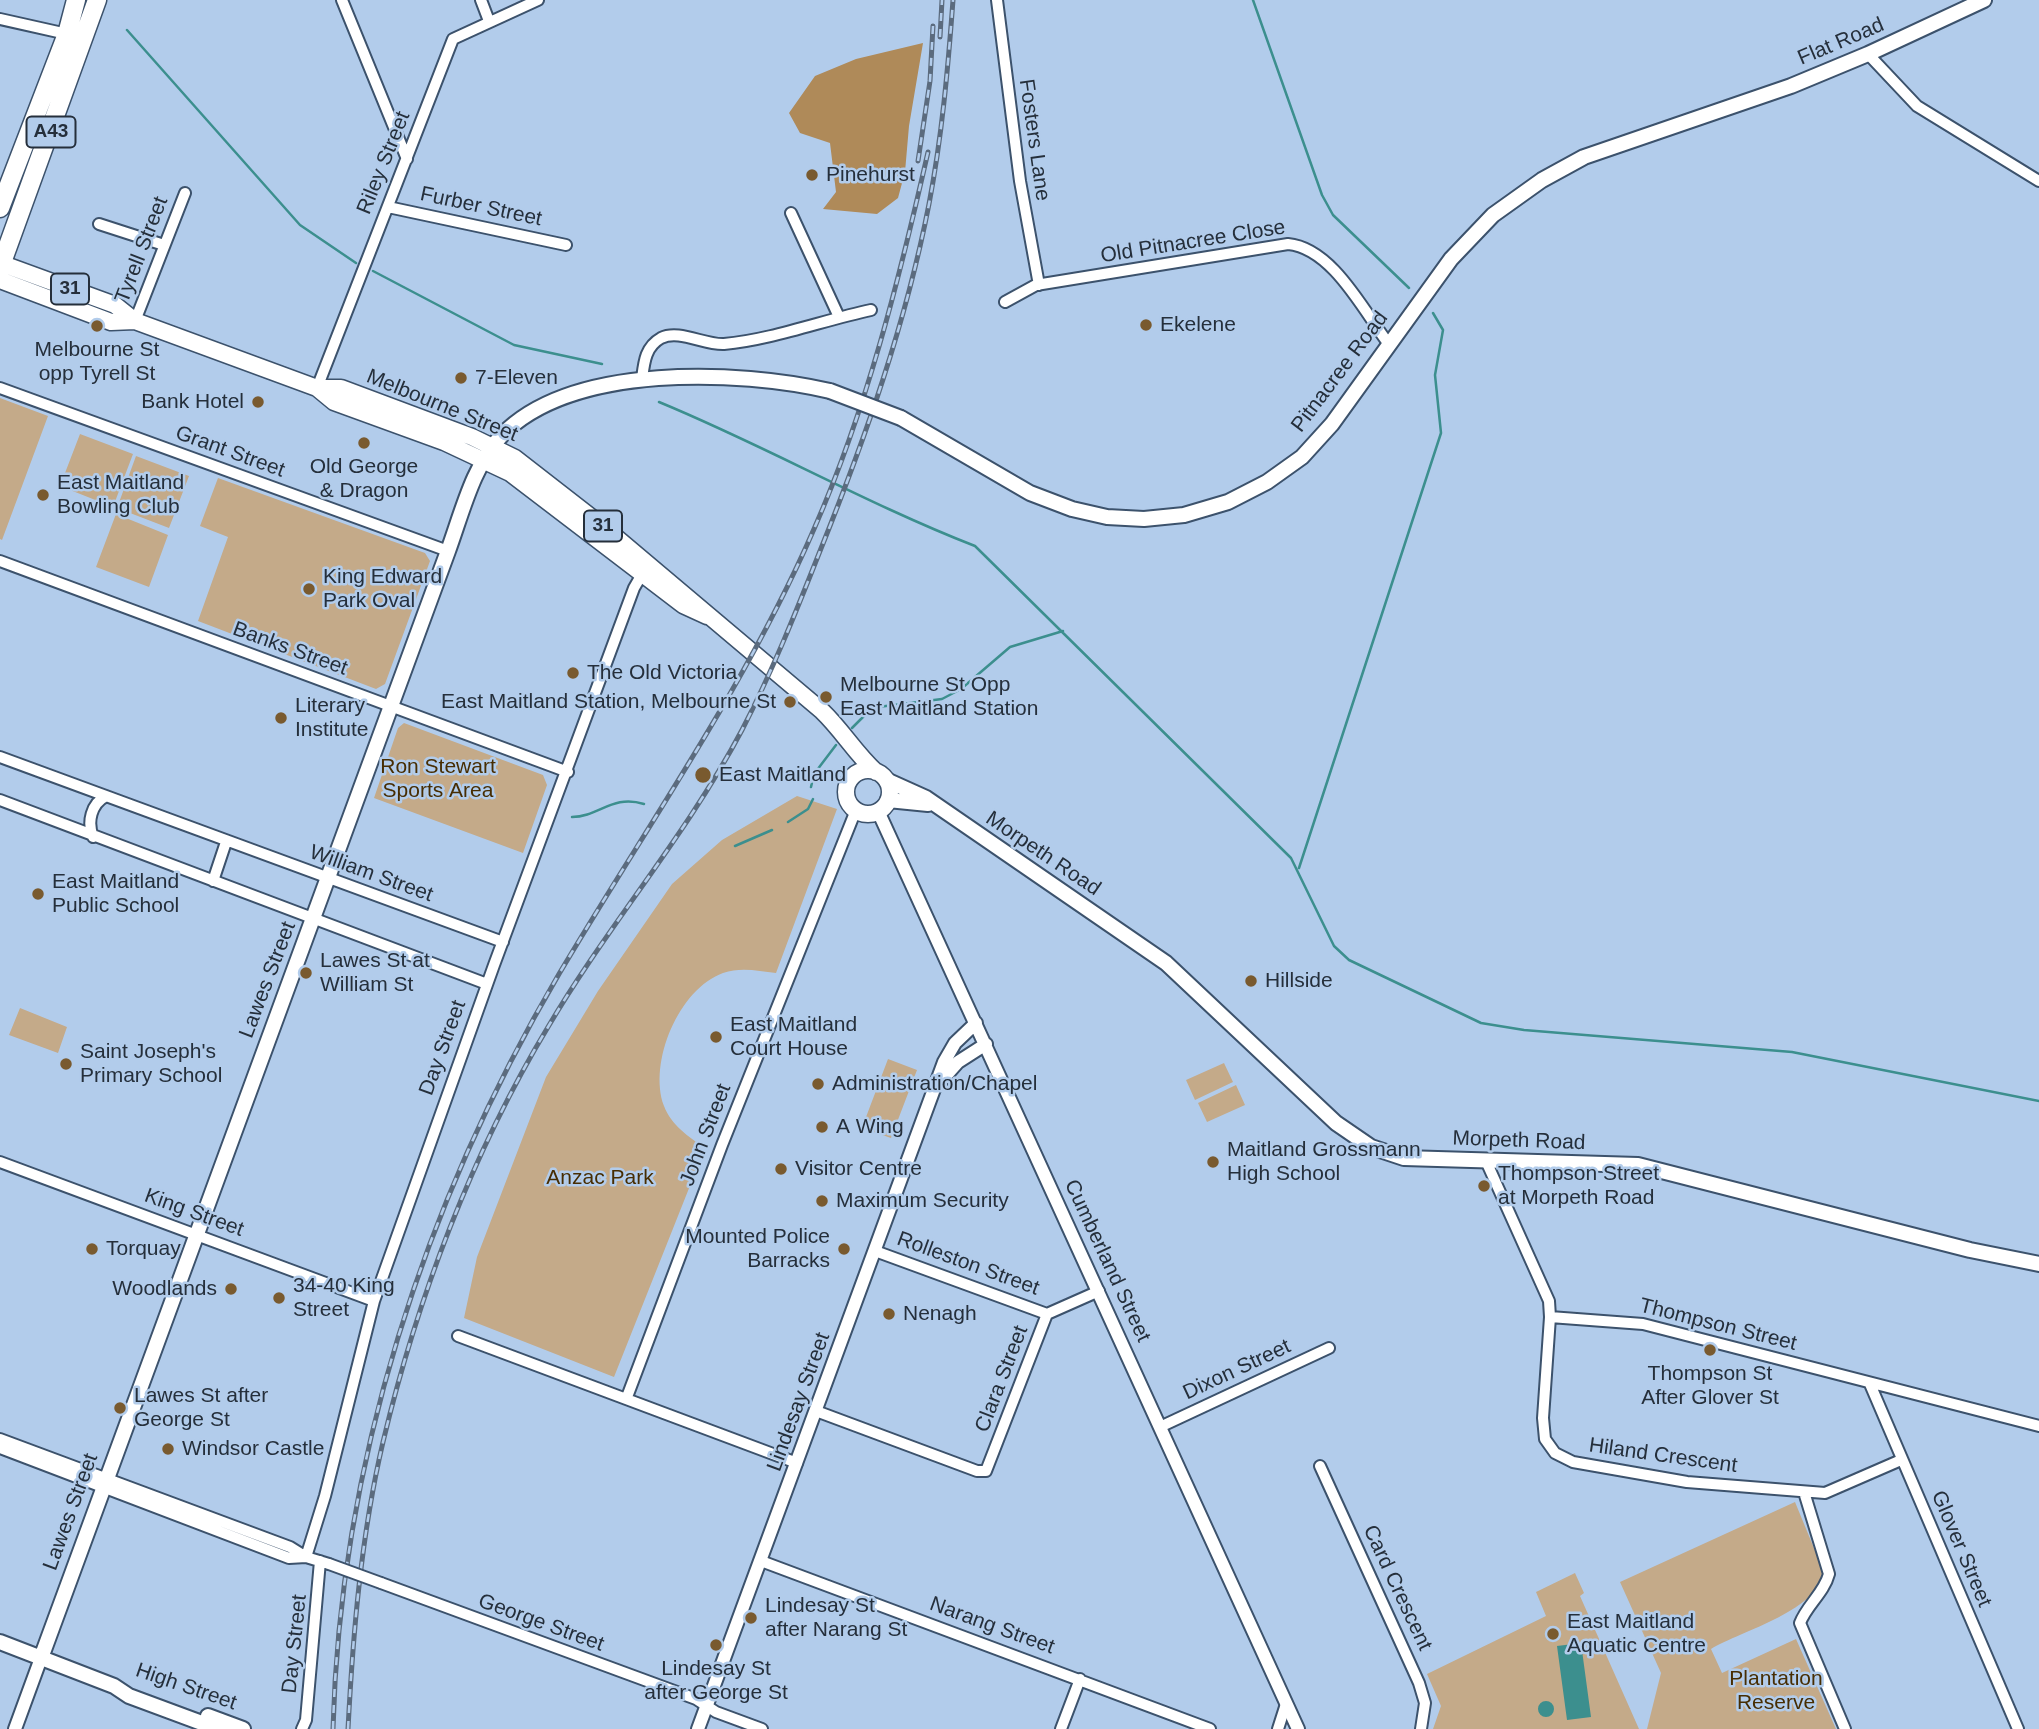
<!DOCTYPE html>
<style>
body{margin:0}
canvas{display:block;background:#b2cceb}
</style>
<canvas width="2039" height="1729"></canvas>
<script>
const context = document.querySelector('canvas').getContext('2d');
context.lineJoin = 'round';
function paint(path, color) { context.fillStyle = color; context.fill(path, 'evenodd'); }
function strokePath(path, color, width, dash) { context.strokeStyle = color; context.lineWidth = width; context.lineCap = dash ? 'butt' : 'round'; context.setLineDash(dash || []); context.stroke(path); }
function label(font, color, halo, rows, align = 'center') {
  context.font = font + ' Arial,sans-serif'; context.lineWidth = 5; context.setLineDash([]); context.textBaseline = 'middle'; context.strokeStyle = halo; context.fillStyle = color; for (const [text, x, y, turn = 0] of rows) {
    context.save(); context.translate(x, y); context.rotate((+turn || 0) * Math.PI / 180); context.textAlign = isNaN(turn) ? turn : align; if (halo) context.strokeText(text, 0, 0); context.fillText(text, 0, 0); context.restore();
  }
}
const green = new Path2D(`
 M0,398L48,416L2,540L0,539Z
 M80,434L133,454L113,507L60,486Z
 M136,456L189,476L169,528L117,508Z
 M218,478L425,553L430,561L385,684L376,689L198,621L228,537L200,526Z
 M116,514L168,535L149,587L96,567Z
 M404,723L543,775L547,785L523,853L374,798L398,728Z
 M797,796L837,809L776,973C758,971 741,967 723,973C679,989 648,1062 664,1106C671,1125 689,1137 705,1148L614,1377L464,1318L477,1257L546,1077L598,991L672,884L722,840Z
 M20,1008L67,1027L58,1053L9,1035Z
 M888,1059L917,1070L891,1138L865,1129L863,1125Z
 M1224,1063L1233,1082L1195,1100L1186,1080Z
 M1236,1085L1245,1105L1207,1122L1198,1103Z
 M1795,1502L1823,1570C1823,1609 1741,1631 1711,1649L1722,1673L1796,1639L1836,1729H1647L1661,1673L1620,1582Z
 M1575,1573L1584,1593L1580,1596L1639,1729H1433L1441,1706L1427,1674L1546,1616L1536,1592Z`);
const forest = new Path2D(`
 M923,43L909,126L905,172L898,198L877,214L823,209L836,192L830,143L800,133L789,113L815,76L856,59Z`);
const water = new Path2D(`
 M1581,1643L1591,1717L1567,1720L1557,1646Z
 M1538 1709a8 8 0 1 1 16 0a8 8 0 1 1-16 0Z`);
const stream = new Path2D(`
 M1253,0L1322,195L1333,215L1409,288
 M127,30L300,225L356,263
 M373,271L514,345L602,364
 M659,402C766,446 867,504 975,546L1291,858L1334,946L1349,960L1481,1023L1524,1030L1792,1052L2039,1101
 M852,728L869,711L878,707L942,699L961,689L1010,647L1063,631
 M811,787L814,774L836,745
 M572,817C599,817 612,794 644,804
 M788,822L808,809L813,799
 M735,846L772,830
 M1299,868L1441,433L1435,375L1443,330L1433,313`);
const minor = new Path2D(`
 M342,0L407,159
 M481,0L489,21
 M997,0L1020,181L1039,285
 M0,19L67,34
 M1868,54L1917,106L2039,181
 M388,207L566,245
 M791,213L839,317
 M99,224L164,245
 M1005,302L1036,285L1288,244C1332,248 1363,310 1388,343
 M135,321L185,193
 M642,379C644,363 645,347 661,338C679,329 704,345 724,344C771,340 824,320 871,310
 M0,388L448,551
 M317,388L453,39L538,0
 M0,561L568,772
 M0,757L503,942
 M0,800L487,984
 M93,837C87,822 91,804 106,796
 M213,881L226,842
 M1486,1161L1549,1301L1550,1317L1643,1324L2039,1426
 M0,1162L374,1301
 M875,1251L1047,1314
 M1550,1317L1543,1418L1545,1439L1555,1453L1573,1462L1687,1482L1825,1493L1901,1460
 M458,1336L797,1463
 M1870,1384L2018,1729
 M627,1397L722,1145L856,810
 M816,1411L977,1471H986L1047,1314L1099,1291
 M1162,1426L1329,1348
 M0,1439L290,1547L306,1557
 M0,1448L289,1558L306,1557L329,1564
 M1320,1466L1419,1683L1425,1703L1421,1729
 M1804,1492L1829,1574C1824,1593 1807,1605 1800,1623L1845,1729
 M306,1557L325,1496L374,1301L494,965L634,588L645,569
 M761,1561L1210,1729
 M381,1583L696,1699L716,1712L762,1729
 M302,1729L306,1720L320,1561
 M1061,1729L1080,1679
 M1278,1729L1286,1704`);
const tertiary = new Path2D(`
 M878,811L1298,1729
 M941,1081L958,1062L986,1044
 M15,1729L41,1658
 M698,1729L944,1062L955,1043L976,1023`);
const secondary = new Path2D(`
 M901,418L1030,493L1072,509L1107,517L1144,519L1184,515L1228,502L1267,482L1302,457L1332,424L1451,259L1493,215L1542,180L1584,157L1791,86L1868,54L1984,0
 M886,780L926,798L1166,963L1336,1123L1371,1147L1404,1158L1638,1165L1970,1250L2039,1264
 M888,800L928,804
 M0,1642L114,1686L129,1696L218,1729
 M41,1658L448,551C462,513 473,465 502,435C572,363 739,370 830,391
 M208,1716L243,1729`);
const primary = new Path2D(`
 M0,263L115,305L135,321L317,388L334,402L444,442L510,473L683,605L707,616
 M0,280L111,322L135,321
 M317,388H341L472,437L515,458L605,528L822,711C842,730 855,753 876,772
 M846 792a22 22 0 1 1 44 0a22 22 0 1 1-44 0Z`);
const trunk = new Path2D(`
 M0,208L67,34L76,0
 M0,268L97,0`);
const rail = new Path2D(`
 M940,37L942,0
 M918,161L930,81L933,26
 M333,1729C340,1462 424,1204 559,974C646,827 746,686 814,529C867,408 899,280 928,152
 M348,1729C353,1633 361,1536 383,1442C417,1299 472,1153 548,1027C608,925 686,836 742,730C772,672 796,612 820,551C865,439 906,323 929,204C942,136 948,68 953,0`);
const minorBridge = new Path2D(`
 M329,1564L381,1583`);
const secondaryBridge = new Path2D(`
 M830,391L901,418`);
const markers = [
 [812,175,7,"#795a2f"],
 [1146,325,7,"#795a2f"],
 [97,326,7,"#795a2f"],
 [461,378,7,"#795a2f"],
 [258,402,7,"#795a2f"],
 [364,443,7,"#795a2f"],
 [43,495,7,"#795a2f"],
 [309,589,7,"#795a2f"],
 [573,673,7,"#795a2f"],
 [826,697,7,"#795a2f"],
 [790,702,7,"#795a2f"],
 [281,718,7,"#795a2f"],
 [703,775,9,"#795a2f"],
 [38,894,7,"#795a2f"],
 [306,973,7,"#795a2f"],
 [1251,981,7,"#795a2f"],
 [716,1037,7,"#795a2f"],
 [66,1064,7,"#795a2f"],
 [818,1084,7,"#795a2f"],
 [822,1127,7,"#795a2f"],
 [1213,1162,7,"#795a2f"],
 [781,1169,7,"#795a2f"],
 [1484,1186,7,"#795a2f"],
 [822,1201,7,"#795a2f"],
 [92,1249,7,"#795a2f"],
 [844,1249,7,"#795a2f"],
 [231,1289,7,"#795a2f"],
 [279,1298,7,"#795a2f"],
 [889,1314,7,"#795a2f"],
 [1710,1350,7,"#795a2f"],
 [120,1408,7,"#795a2f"],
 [168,1449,7,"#795a2f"],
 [751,1618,7,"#795a2f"],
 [1553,1634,7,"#795a2f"],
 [716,1645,7,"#795a2f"]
];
const shields = [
 [51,132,49],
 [70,289,38],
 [603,526,38]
];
const shieldNames = [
 ["A43",51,132],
 ["31",70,289],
 ["31",603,526]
];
const streetNames = [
 ["Flat Road",1841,42,-23],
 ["Fosters Lane",1034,140,82],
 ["Riley Street",384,163,-68],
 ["Furber Street",481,207,12],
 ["Old Pitnacree Close",1193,242,-9],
 ["Tyrell Street",142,250,-69],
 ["Pitnacree Road",1340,372,-53],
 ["Melbourne Street",442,406,22],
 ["Grant Street",230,452,20],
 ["Banks Street",290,649,20],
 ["Morpeth Road",1043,854,34],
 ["William Street",371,874,20],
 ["Lawes Street",268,980,-69],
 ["Day Street",443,1048,-70],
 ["John Street",706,1135,-69],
 ["Morpeth Road",1519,1141,2],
 ["King Street",194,1213,20],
 ["Cumberland Street",1107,1261,65],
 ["Rolleston Street",968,1264,20],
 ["Thompson Street",1718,1325,14],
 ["Dixon Street",1237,1370,-25],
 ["Clara Street",1002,1379,-69],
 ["Lindesay Street",799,1402,-70],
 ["Hiland Crescent",1663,1456,8],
 ["Lawes Street",71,1512,-70],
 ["Glover Street",1961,1549,67],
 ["Card Crescent",1397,1588,65],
 ["George Street",541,1623,20],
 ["Narang Street",992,1626,20],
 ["Day Street",295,1644,-84],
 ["High Street",186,1687,19]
];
const poiNames = [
 ["Pinehurst",826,175],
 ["Ekelene",1160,325],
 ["Melbourne St",97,350,"center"],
 ["opp Tyrell St",97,374,"center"],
 ["7-Eleven",475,378],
 ["Bank Hotel",244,402,"right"],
 ["Old George",364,467,"center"],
 ["& Dragon",364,491,"center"],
 ["East Maitland",57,483],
 ["Bowling Club",57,507],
 ["King Edward",323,577],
 ["Park Oval",323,601],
 ["The Old Victoria",587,673],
 ["Melbourne St Opp",840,685],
 ["East Maitland Station",840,709],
 ["East Maitland Station, Melbourne St",776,702,"right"],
 ["Literary",295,706],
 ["Institute",295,730],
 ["East Maitland",719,775],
 ["East Maitland",52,882],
 ["Public School",52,906],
 ["Lawes St at",320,961],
 ["William St",320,985],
 ["Hillside",1265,981],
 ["East Maitland",730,1025],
 ["Court House",730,1049],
 ["Saint Joseph's",80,1052],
 ["Primary School",80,1076],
 ["Administration/Chapel",832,1084],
 ["A Wing",836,1127],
 ["Maitland Grossmann",1227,1150],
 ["High School",1227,1174],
 ["Visitor Centre",795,1169],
 ["Thompson Street",1498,1174],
 ["at Morpeth Road",1498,1198],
 ["Maximum Security",836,1201],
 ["Mounted Police",830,1237,"right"],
 ["Barracks",830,1261,"right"],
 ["Torquay",106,1249],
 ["34-40 King",293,1286],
 ["Street",293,1310],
 ["Woodlands",217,1289,"right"],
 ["Nenagh",903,1314],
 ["Thompson St",1710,1374,"center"],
 ["After Glover St",1710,1398,"center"],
 ["Lawes St after",134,1396],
 ["George St",134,1420],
 ["Windsor Castle",182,1449],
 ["Lindesay St",765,1606],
 ["after Narang St",765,1630],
 ["East Maitland",1567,1622],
 ["Aquatic Centre",1567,1646],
 ["Lindesay St",716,1669,"center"],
 ["after George St",716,1693,"center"]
];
const parkNames = [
 ["Ron Stewart",438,767],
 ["Sports Area",438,791],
 ["Anzac Park",600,1178],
 ["Plantation",1776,1679],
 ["Reserve",1776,1703]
];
paint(green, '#c4aa89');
paint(forest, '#af8a59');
paint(water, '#3c8f8e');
strokePath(stream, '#3c8f8e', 2.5);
strokePath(minor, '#3c526c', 14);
strokePath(tertiary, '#3c526c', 16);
strokePath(secondary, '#3c526c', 18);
strokePath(primary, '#3c526c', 19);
strokePath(trunk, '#3c526c', 21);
strokePath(minor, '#fff', 10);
strokePath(tertiary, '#fff', 12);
strokePath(secondary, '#fff', 14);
strokePath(primary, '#fff', 16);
strokePath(trunk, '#fff', 18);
strokePath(rail, '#5b6b7e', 5);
strokePath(rail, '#b2cceb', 2.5, [8]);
strokePath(minorBridge, '#3c526c', 14, []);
strokePath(secondaryBridge, '#3c526c', 18, []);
strokePath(minorBridge, '#fff', 10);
strokePath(secondaryBridge, '#fff', 14);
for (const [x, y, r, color] of markers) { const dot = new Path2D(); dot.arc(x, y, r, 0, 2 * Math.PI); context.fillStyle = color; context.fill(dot); strokePath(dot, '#b2cceb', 2.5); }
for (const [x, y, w] of shields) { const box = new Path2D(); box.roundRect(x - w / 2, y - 15.5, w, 31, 5); context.fillStyle = '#b2cceb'; context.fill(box); strokePath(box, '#252f3b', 2); }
label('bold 19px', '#252f3b', null, shieldNames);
label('21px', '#252f3b', '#b2cceb', streetNames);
label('21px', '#252f3b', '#b2cceb', poiNames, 'left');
label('21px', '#472d02', '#b2cceb', parkNames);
</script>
